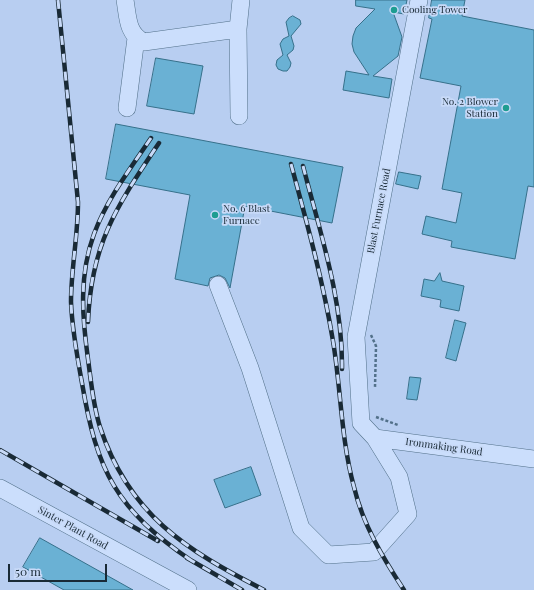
<!DOCTYPE html>
<style>
body{margin:0}
#map{position:relative;width:534px;height:590px;overflow:hidden;background:#b8cef1;font-family:"Playfair Display",serif}
canvas{display:block}
.scale{position:absolute;left:8px;top:564px;width:99px;height:18px;box-sizing:border-box;border:2px solid #192a36;border-top:0;padding-left:5px;font-size:12px;line-height:14px;white-space:nowrap;color:#192a36;-webkit-text-stroke:3px #c8daf8;paint-order:stroke}
</style>
<div id="map">
<canvas width="534" height="590"></canvas>
<div class="scale">50 m</div>
</div>
<script>
const context = document.querySelector('canvas').getContext('2d');
context.lineJoin = 'round';
function paint(path, color) { context.fillStyle = color; context.fill(path, 'evenodd'); }
function strokePath(path, color, width, dash) { context.strokeStyle = color; context.lineWidth = width; context.lineCap = dash ? 'butt' : 'round'; context.setLineDash(dash || []); context.stroke(path); }
function label(font, color, halo, rows, align = 'center') {
  context.font = font + ' "Playfair Display",serif'; context.lineWidth = 3.5; context.setLineDash([]); context.textBaseline = 'middle'; context.strokeStyle = halo; context.fillStyle = color; for (const [text, x, y, turn = 0] of rows) {
    context.save(); context.translate(x, y); context.rotate((+turn || 0) * Math.PI / 180); context.textAlign = isNaN(turn) ? turn : align; if (halo) context.strokeText(text, 0, 0); context.fillText(text, 0, 0); context.restore();
  }
}
const building = new Path2D(`
 M356,0H407L404,14L393,12L402,37L398,56L373,76L392,79L389,98L343,90L346,71L369,75L354,52L352,44L353,36L356,28L375,9L356,6Z
 M432,0H465L462,16L534,30V187L528,186L515,259L451,247L452,241L422,234L426,216L456,223L462,193L442,189L461,86L420,78L432,19L429,18Z
 M293,16L300,20L301,24L291,36L294,46L293,50L287,55L291,63L290,67L287,71H283L278,69L276,65L277,60L283,55L280,44L283,39L289,36L286,22L289,18Z
 M156,58L203,66L194,114L147,106Z
 M116,124L343,167L332,223L245,206L230,288L225,278L219,275L210,278L208,286L175,279L190,195L106,179Z
 M399,172L421,176L418,189L396,184Z
 M440,273L442,281L464,286L459,311L440,307L441,300L421,296L424,279L434,281Z
 M455,320L466,323L456,361L446,358Z
 M410,377L421,378L417,400L407,399Z
 M251,467L261,495L225,508L214,480Z
 M40,538L133,590H64L23,567Z`);
const path = new Path2D(`
 M371,335L376,346L375,387
 M376,417L398,425`);
const minor = new Path2D(`
 M125,0C128,17 127,34 144,42L238,29L241,0
 M419,0L356,337L361,423L375,438L534,459
 M238,29L239,116
 M127,108L136,38
 M218,285L250,368L301,528L328,555L374,552L408,514L399,477L375,438
 M0,488L188,590`);
const rail = new Path2D(`
 M58,0L78,202C78,236 71,269 71,302C72,329 77,356 82,383C97,472 116,509 192,561
 M151,138C130,169 107,199 94,234C79,275 82,316 88,359C91,381 93,405 100,427C129,515 186,550 264,590
 M291,164C307,223 323,281 333,341C341,389 341,440 354,487C363,525 383,558 404,590
 M303,166C320,232 343,300 342,369
 M88,322C91,243 117,206 159,143
 M0,450L158,541
 M187,558L242,590`);
const markers = [
 [394,10,4,"#1d9d91"],
 [506,108,4,"#1d9d91"],
 [215,215,4,"#1d9d91"]
];
const poiNames = [
 ["Cooling Tower",402,10],
 ["No. 2 Blower",498,102,"right"],
 ["Station",498,114,"right"],
 ["No. 6 Blast",223,209],
 ["Furnace",223,221]
];
const streetNames = [
 ["Blast Furnace Road",379,211,-79],
 ["Ironmaking Road",444,447,8],
 ["Sinter Plant Road",73,528,29]
];
paint(building, '#6ab1d4');
strokePath(building, '#36708a', 1);
strokePath(minor, '#527089', 18);
strokePath(path, '#527089', 2.5, [3, 2]);
strokePath(minor, '#cbdefc', 17);
strokePath(rail, '#192a36', 4.5);
strokePath(rail, '#c8daf8', 3, [9]);
for (const [x, y, r, color] of markers) { const dot = new Path2D(); dot.arc(x, y, r, 0, 2 * Math.PI); context.fillStyle = color; context.fill(dot); strokePath(dot, '#c8daf8', 1.5); }
label('10px', '#192a36', '#c8daf8', poiNames, 'left');
label('10px', '#192a36', '#c8daf8', streetNames);
</script>
